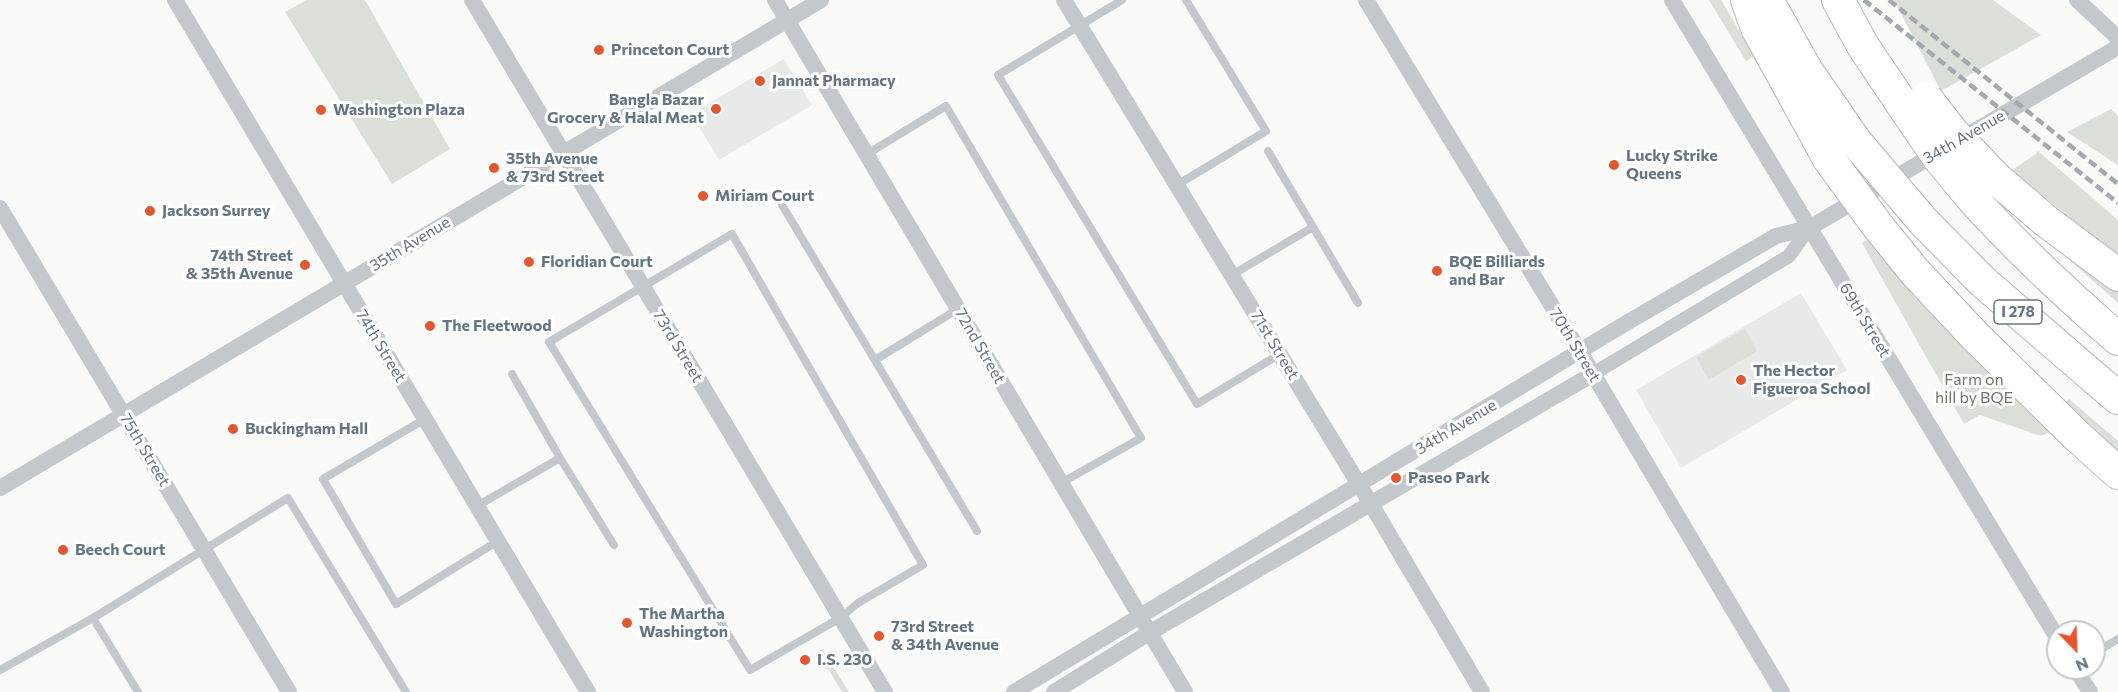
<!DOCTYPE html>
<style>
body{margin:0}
#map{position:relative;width:2118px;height:692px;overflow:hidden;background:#fafaf8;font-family:Commissioner,sans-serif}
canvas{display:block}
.north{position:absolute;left:2046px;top:620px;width:60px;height:60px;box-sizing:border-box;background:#fff;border:2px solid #c1c8cd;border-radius:50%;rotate:157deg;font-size:16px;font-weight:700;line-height:24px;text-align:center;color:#657683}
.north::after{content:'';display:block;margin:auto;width:21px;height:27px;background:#e4572e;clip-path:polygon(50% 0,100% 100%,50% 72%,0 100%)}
</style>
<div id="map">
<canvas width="2118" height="692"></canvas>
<div class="north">N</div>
</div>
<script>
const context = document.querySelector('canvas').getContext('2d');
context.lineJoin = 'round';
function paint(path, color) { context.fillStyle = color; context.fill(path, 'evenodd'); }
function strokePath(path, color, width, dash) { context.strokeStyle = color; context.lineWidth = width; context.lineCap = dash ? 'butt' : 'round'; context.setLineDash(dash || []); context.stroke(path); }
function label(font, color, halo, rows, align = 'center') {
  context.font = font + ' Commissioner,sans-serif'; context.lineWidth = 6; context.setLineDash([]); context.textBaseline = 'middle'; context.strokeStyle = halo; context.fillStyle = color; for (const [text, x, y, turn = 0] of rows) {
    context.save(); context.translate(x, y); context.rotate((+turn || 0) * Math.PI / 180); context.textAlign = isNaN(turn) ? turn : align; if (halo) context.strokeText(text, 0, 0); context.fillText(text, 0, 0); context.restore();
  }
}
const built = new Path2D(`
 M784,59L812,105L719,160L691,114Z
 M1801,293L1847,370L1681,468L1636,390Z`);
const green = new Path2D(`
 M307,0H365L450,149L392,184L285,12Z
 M1709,0H1721L1754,56L1746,61Z
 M1894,0H1993L2041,35L1941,91Z
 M2111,109L2118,116V165L2067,132Z
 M2038,151L2118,220V258L2012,170L2036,154Z
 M1870,238L2055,430L2041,436L1980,415L1964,424L1862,243Z
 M2069,254L2118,290V303L2065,256Z
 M1745,329L1757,351L1709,380L1696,357Z
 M2069,399L2118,441V451L2066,402Z
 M822,649L849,692H842L818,652Z`);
const service = new Path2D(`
 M1122,0L998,75L1197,404L1280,354
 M1268,151L1358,303
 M867,154L946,106L1141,438L1061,483
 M1177,185L1266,131L1186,0
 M782,205L977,531
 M732,234L923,565L858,603L840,618L750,670L549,342Z
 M1232,275L1313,227
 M875,360L958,309
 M512,374L560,458L614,545
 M425,419L323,479L396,604L498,541
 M477,506L560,458
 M93,618L138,692
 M2094,653L2118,639
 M0,670L93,618L288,498L406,692`);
const pedestrian = new Path2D(`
 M1593,374L1789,256L1809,228`);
const minor = new Path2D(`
 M175,0L588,692
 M472,0L885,692
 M775,0L1185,692
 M1064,0L1371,504L1482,692
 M1366,0L1580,352L1782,692
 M1672,0L2058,639
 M2077,0L2118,38
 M0,208L289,692
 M0,488L821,0
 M2075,668L2090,692
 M1014,692L1628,322L1776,236L1809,228L2118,47
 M1054,692L1149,633L1593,374`);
const motorway = new Path2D(`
 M1747,0L1757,28L1829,159
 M1767,0L1807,71L1856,142
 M1838,0L1863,46L1906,110
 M1997,179L2046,221L2118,275
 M1971,197C2017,248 2066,294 2118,339
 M1923,221L1982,281L2118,398
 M1975,336L2077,436L2118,473`);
const rail = new Path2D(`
 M1864,0L2118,203
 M1889,0L2118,184`);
const motorwayBridge = new Path2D(`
 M1926,98L1953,133L1997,179
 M1906,110L1938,157L1971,197
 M1856,142L1923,221
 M1829,159L1877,225L1915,272L1975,336`);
const markers = [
 [599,50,6,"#e4572e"],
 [760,81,6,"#e4572e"],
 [716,109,6,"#e4572e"],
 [321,110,6,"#e4572e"],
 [1614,165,6,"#e4572e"],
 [494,168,6,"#e4572e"],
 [703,196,6,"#e4572e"],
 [150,211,6,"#e4572e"],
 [529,262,6,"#e4572e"],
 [305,265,6,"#e4572e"],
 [1437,271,6,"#e4572e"],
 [430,326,6,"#e4572e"],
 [1741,380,6,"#e4572e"],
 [233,429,6,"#e4572e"],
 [1396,478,6,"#e4572e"],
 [63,550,6,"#e4572e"],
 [627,623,6,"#e4572e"],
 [879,636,6,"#e4572e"],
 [805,660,6,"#e4572e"]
];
const shields = [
 [2018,312,48]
];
const shieldNames = [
 ["I 278",2018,312]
];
const poiNames = [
 ["Princeton Court",611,50],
 ["Jannat Pharmacy",772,81],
 ["Bangla Bazar",704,100,"right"],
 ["Grocery & Halal Meat",704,118,"right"],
 ["Washington Plaza",333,110],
 ["Lucky Strike",1626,156],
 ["Queens",1626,174],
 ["35th Avenue",506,159],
 ["& 73rd Street",506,177],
 ["Miriam Court",715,196],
 ["Jackson Surrey",162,211],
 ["74th Street",293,256,"right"],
 ["& 35th Avenue",293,274,"right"],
 ["Floridian Court",541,262],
 ["BQE Billiards",1449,262],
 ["and Bar",1449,280],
 ["The Fleetwood",442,326],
 ["The Hector",1753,371],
 ["Figueroa School",1753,389],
 ["Buckingham Hall",245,429],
 ["Paseo Park",1408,478],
 ["Beech Court",75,550],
 ["The Martha",639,614],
 ["Washington",639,632],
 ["73rd Street",891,627],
 ["& 34th Avenue",891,645],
 ["I.S. 230",817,660]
];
const streetNames = [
 ["34th Avenue",1964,137,-30],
 ["35th Avenue",410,244,-31],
 ["69th Street",1865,320,59],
 ["71st Street",1275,345,59],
 ["70th Street",1575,345,59],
 ["74th Street",381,346,59],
 ["73rd Street",678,346,59],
 ["72nd Street",980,346,60],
 ["34th Avenue",1456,427,-31],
 ["75th Street",145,450,59]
];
const parkNames = [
 ["Farm on",1974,380],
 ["hill by BQE",1974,398]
];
paint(built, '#e8e9e9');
paint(green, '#dadfd7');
strokePath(motorway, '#b4b9bd', 34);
strokePath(service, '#c3c8cc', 8);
strokePath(pedestrian, '#c3c8cc', 14);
strokePath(minor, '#c3c8cc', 16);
strokePath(motorway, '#fff', 32);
strokePath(rail, '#a2aab0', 4.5, [9, 4.5]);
strokePath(motorwayBridge, '#b4b9bd', 34, []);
strokePath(motorwayBridge, '#fff', 32);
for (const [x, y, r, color] of markers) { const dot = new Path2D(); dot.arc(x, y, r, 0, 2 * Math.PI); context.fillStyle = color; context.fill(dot); strokePath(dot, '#fff', 2); }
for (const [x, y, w] of shields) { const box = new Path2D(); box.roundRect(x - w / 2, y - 12, w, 24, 4.5); context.fillStyle = '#fff'; context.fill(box); strokePath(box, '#657683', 1.5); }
label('bold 15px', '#657683', null, shieldNames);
label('bold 16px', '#657683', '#fff', poiNames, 'left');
label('16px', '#657683', '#fff', streetNames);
label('16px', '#687a64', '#fff', parkNames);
</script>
